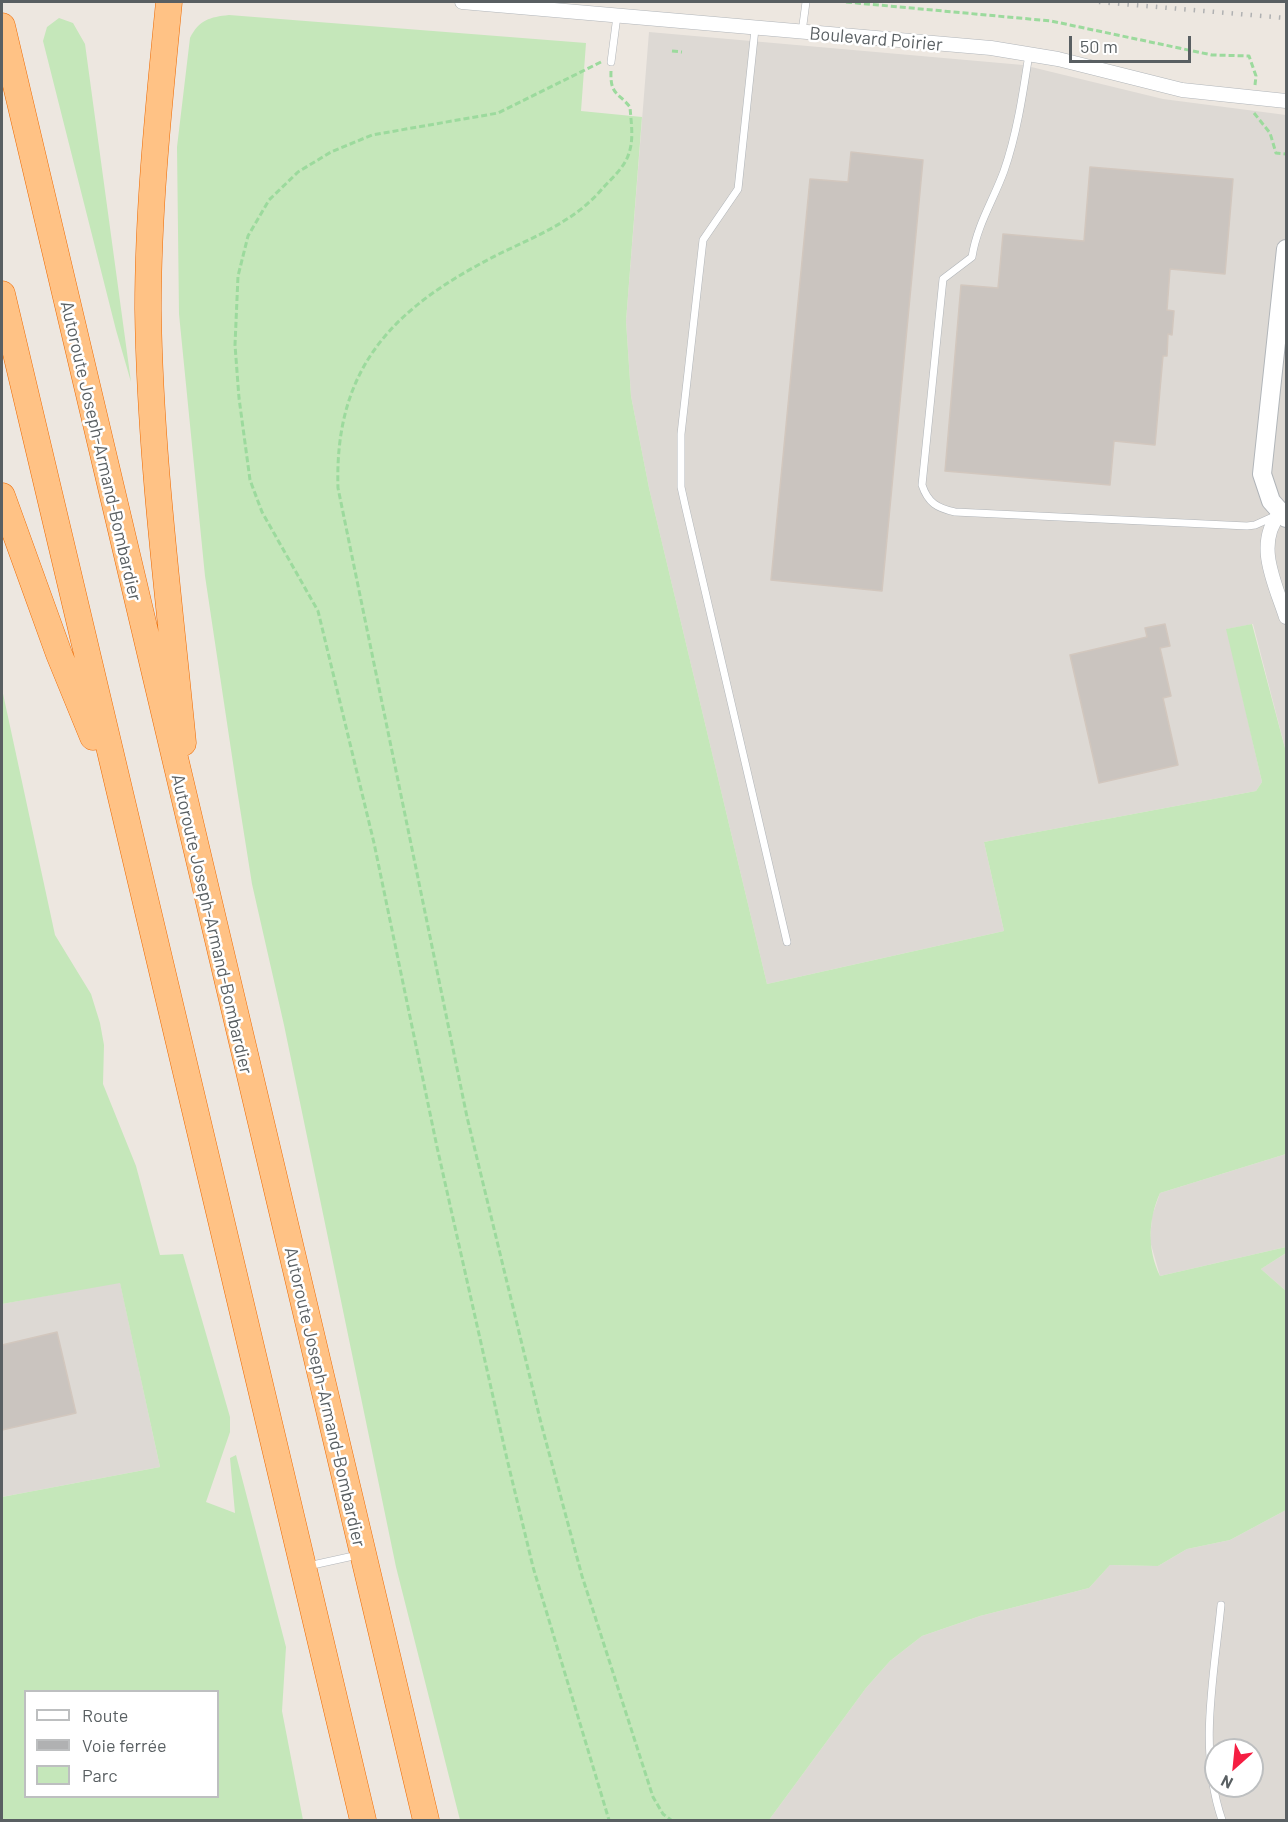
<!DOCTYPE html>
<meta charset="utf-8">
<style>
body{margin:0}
#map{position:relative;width:1288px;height:1822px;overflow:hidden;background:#ede7e0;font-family:Barlow,sans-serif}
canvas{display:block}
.frame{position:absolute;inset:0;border:3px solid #595f62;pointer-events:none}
.legend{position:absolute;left:24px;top:1690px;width:195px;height:108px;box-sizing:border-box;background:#fff;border:2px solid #bdbfc0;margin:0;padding:8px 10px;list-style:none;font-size:18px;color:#595f62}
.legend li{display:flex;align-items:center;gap:12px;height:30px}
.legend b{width:30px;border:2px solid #bdbfc0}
.north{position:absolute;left:1204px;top:1738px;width:60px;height:60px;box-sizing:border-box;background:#fff;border:2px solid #bdbfc0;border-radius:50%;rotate:207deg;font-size:16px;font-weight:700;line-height:24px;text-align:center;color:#595f62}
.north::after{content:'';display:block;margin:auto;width:21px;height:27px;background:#f51e42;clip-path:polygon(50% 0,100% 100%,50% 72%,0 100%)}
.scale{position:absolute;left:1069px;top:36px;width:122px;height:27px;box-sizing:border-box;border:3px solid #595f62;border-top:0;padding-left:8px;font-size:18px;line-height:21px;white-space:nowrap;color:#595f62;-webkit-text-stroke:4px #fff;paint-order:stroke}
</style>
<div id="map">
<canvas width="1288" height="1822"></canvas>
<div class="frame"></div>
<ul class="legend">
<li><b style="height:8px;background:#fff"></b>Route</li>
<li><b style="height:8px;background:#b0b1b2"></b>Voie ferrée</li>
<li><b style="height:16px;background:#c5e7ba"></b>Parc</li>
</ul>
<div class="north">N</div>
<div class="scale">50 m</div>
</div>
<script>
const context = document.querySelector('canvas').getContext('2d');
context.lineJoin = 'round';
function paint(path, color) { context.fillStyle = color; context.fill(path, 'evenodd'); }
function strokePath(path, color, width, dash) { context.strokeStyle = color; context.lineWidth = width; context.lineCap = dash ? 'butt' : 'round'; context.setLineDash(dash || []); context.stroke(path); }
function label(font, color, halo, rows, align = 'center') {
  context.font = font + ' Barlow,sans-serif'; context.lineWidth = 5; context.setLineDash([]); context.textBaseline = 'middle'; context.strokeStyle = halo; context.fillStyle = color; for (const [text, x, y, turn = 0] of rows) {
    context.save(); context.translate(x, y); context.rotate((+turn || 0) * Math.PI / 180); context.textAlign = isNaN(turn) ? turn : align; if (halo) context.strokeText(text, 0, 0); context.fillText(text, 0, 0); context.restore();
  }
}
const industrial = new Path2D(`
 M649,32L1023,65L1163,99L1286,115V752L1253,624L1227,629L1262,782L1256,791L984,842L1004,931L767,984L649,488L631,396L626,321Z
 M1286,1154V1247L1160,1276L1150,1241L1152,1216L1160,1193Z
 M1286,1253V1291L1261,1269Z
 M120,1282L160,1467L2,1497V1304Z
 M1286,1510V1820H769L866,1688L890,1661L922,1636L980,1616L1089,1588L1110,1565L1158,1566L1187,1549L1230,1540ZM1216,1750H1252V1786H1216Z`);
const green = new Path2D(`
 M229,15L586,43L581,111L642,117L626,321L631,396L649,488L767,984L1004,931L984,842L1256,791L1262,782L1226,629L1252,624L1286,752V1154L1160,1193C1148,1220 1147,1249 1160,1276L1286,1247V1253L1261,1269L1286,1291V1510L1230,1540L1187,1549L1158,1566L1110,1565L1089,1588L980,1616L922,1636L890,1661L866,1688L769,1820H460L396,1567L284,1025L252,884L236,783L205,576L179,314L177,147L190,38C199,20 210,17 229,15Z
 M59,18L73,23L85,44L131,382L116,330L43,41L47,27Z
 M2,689L55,935L91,994L100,1023L104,1045L103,1084L136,1166L160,1255L183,1254L230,1417V1432L206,1502L235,1513L230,1458L236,1455L286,1647L282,1711L303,1820H2V1497L160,1467L120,1283L2,1304ZM26,1692H218V1796H26Z`);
const building = new Path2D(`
 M851,152L923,160L882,591L771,580L810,179L848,182Z
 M1090,167L1233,179L1225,274L1170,269L1167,310L1174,311L1172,335L1168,334L1167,356H1163L1155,445L1114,441L1110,485L945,471L961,285L998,288L1003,234L1084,241Z
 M1165,624L1170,646L1160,648L1171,696L1163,698L1178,765L1099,783L1070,655L1147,637L1145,628Z
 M57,1332L76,1413L2,1430V1345Z`);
const path = new Path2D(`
 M846,2L1051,21L1212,55L1249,56L1256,76L1255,85
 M672,51L682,52
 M601,62L498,113L372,135L331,152L298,172L269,200L248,236L238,276L235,345L239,398L250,480L262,512L318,611L374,843L437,1147L507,1459L533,1567L609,1820
 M611,71C610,95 618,92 630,107C631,122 634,139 629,153C625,167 612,178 602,189C575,221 536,236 499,254C396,306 334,365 338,488L467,1117L541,1423L582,1576L653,1797L663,1814L671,1820
 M1254,113L1270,133L1276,153L1286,154`);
const service = new Path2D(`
 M755,29L738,189L703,240L681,434V487L685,505L787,942
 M802,32L806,2
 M1029,54C1023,93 1017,134 1004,171C993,201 977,225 972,257L943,279L922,485C928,503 937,508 955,512L1247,526L1255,525L1275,516
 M611,62L617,16
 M308,1566L358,1555
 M1221,1605C1214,1677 1198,1750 1222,1820`);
const minor = new Path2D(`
 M462,2L991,48L1058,59L1182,90L1286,101
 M1280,513C1254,544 1275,583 1286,617`);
const tertiary = new Path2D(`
 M1286,249L1262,474L1271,501L1286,518`);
const motorway = new Path2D(`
 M169,2C159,104 148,207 148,309C150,455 169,598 183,743
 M2,26L426,1820
 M2,294L363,1820
 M2,496L59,654L93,737`);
const rail = new Path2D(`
 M1099,2L1286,18`);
const streetNames = [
 ["Boulevard Poirier",876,39,5],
 ["Autoroute Joseph-Armand-Bombardier",101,451,77],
 ["Autoroute Joseph-Armand-Bombardier",212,924,77],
 ["Autoroute Joseph-Armand-Bombardier",325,1397,77]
];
paint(industrial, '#ddd9d4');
paint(green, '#c5e7ba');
paint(building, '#cac4bf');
strokePath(building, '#d2c7be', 1.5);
strokePath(service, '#b1b5b9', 8);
strokePath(minor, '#b1b5b9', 15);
strokePath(tertiary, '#b1b5b9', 20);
strokePath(motorway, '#ed6900', 27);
strokePath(path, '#9cda9d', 3, [6, 3]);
strokePath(service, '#fff', 7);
strokePath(minor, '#fff', 14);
strokePath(tertiary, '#fff', 18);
strokePath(motorway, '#ffc285', 26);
strokePath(rail, '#b0b1b2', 4.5, [1.5, 8]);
label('18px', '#595f62', '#fff', streetNames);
</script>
